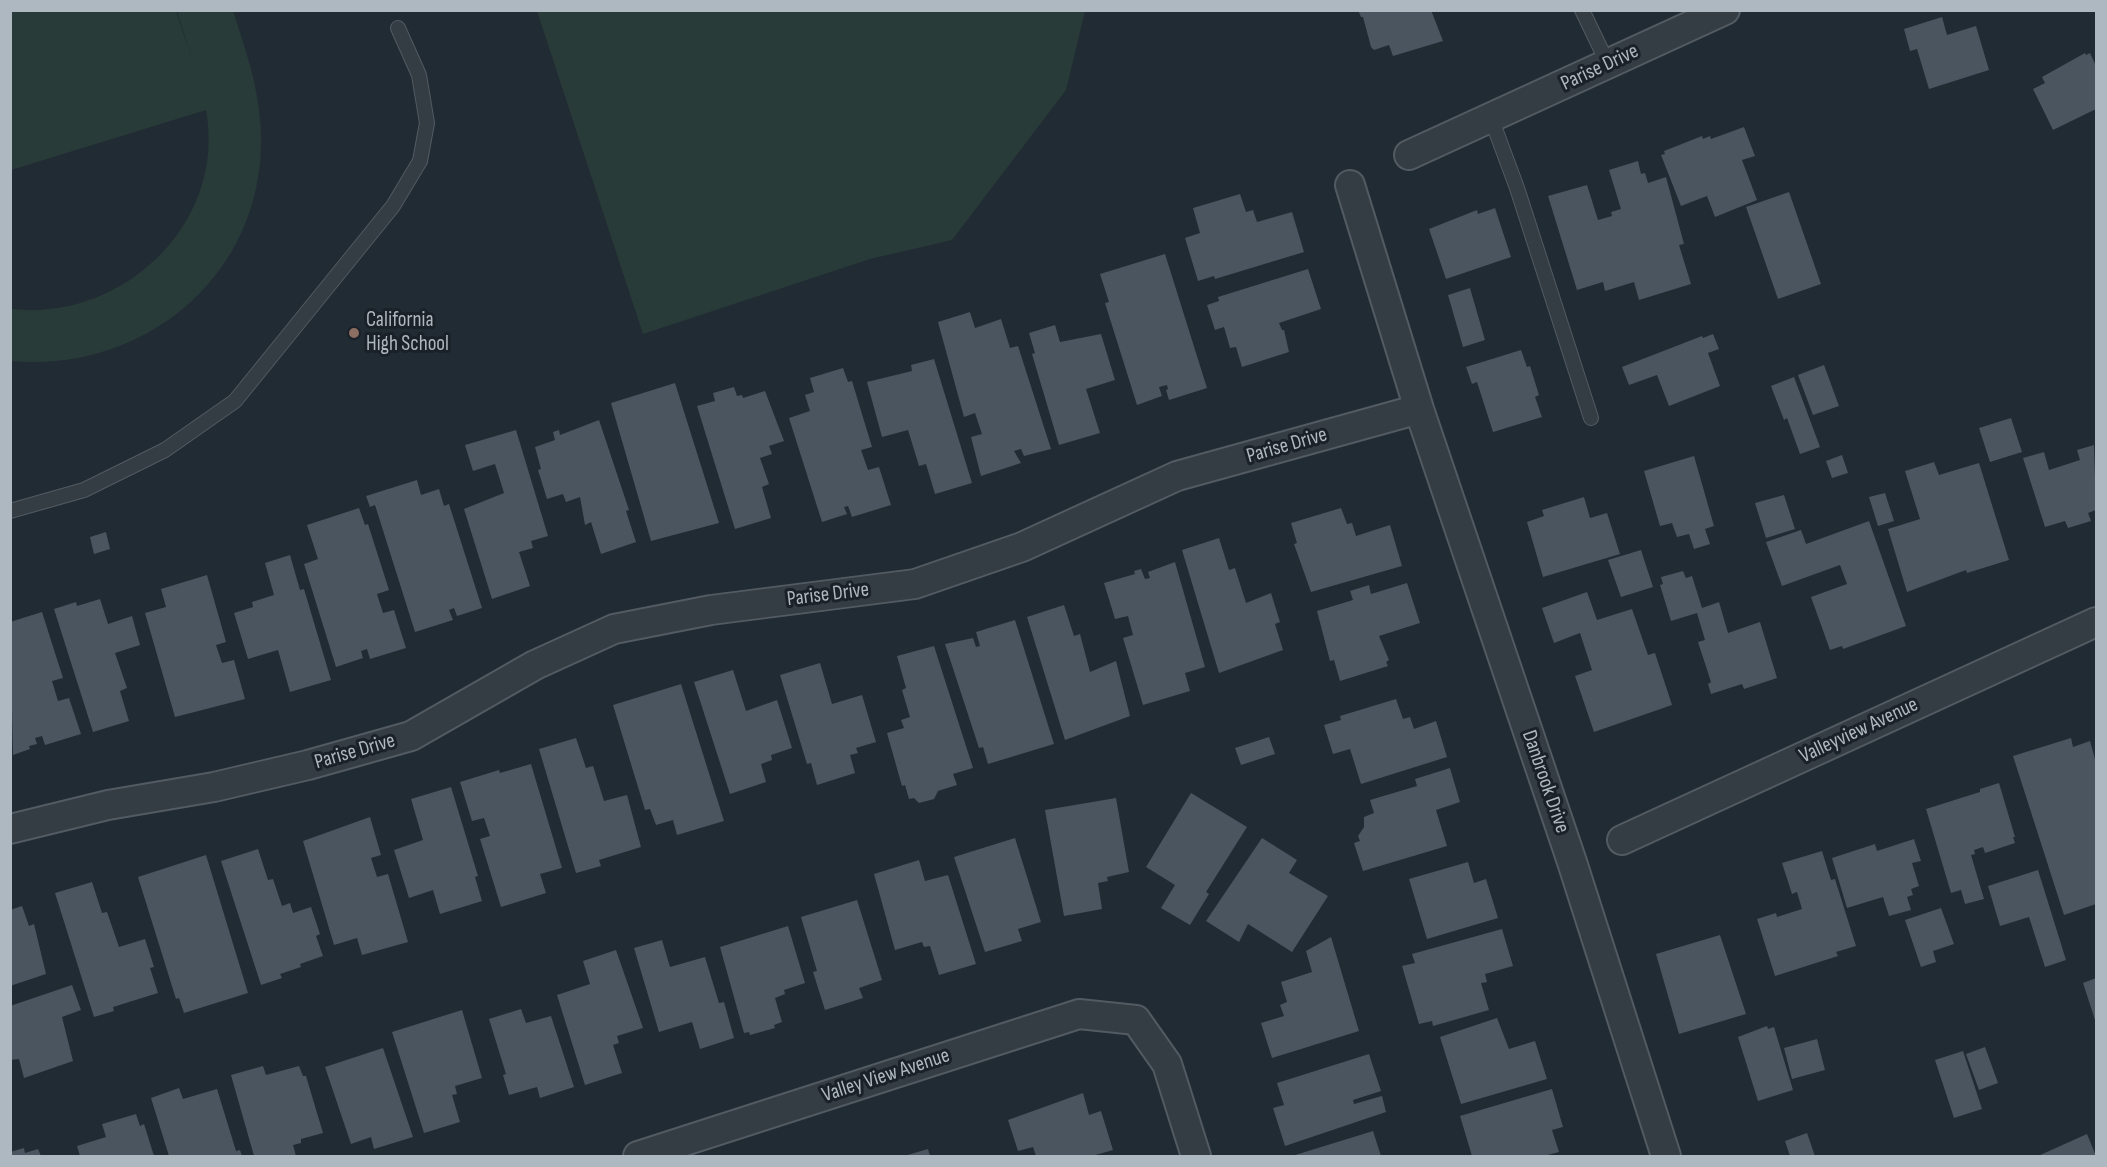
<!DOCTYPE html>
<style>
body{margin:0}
#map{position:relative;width:2107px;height:1167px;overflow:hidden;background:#212b33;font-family:"Sofia Sans Condensed",sans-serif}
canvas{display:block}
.frame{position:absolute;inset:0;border:12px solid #aeb8c1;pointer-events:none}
</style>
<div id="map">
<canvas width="2107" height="1167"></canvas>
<div class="frame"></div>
</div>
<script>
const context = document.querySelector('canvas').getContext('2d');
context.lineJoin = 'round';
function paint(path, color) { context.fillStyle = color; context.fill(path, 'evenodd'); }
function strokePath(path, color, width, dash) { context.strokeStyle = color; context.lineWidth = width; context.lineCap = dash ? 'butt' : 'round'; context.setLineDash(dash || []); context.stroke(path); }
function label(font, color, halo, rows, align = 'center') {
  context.font = font + ' "Sofia Sans Condensed",sans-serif'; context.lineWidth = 6; context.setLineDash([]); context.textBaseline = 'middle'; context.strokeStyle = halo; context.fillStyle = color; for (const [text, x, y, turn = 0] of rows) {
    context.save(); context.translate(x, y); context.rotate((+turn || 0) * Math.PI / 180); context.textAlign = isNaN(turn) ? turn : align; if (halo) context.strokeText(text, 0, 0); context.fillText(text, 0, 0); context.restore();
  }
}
const green = new Path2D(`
 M11,10L176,11L193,62L177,11H233C247,54 262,97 261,144C259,279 142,373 11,361V309C122,322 227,224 206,110L11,170Z
 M537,11V10L1085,11L1066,90L952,240L870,259L643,334Z`);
const building = new Path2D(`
 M1358,10H1431L1443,41L1393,56L1389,45L1374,50L1371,47L1363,17H1361Z
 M1942,17L1947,35L1976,26L1989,70L1929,89L1917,49L1910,51L1904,29Z
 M2085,53L2086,55L2090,53L2096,66V109L2053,130L2033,89L2045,83L2042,77Z
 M1744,127L1755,156L1742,160L1757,200L1715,217L1707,196L1681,206L1661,155L1665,154L1664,151L1702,136L1703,139L1710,136L1711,139Z
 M1638,161L1641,174L1645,173L1648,183L1666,177L1684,244L1679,245L1691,284L1639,300L1634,282L1605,291L1603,282L1577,290L1548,196L1587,185L1598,220L1612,216L1611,212L1621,209L1609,170Z
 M1789,192L1821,284L1778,299L1746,207Z
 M1240,194L1246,212L1253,210L1257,222L1292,212L1304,252L1215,279L1214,276L1198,281L1185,238L1200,233L1193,208Z
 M1495,208L1511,257L1446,279L1429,229L1477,210L1478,214Z
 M1165,254L1207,388L1169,400L1166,390L1168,389L1167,385L1159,387L1162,396L1137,405L1105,303L1109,302L1100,274Z
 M1308,269L1321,309L1279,323L1282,330H1284L1289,352L1242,367L1236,347L1230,348L1224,327L1215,330L1207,305L1219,301L1218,297Z
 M1470,288L1485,340L1463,347L1448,295Z
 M970,312L975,328L1001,319L1010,348L1018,346L1051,449L1024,456L1021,449L1014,451L1021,463L981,476L971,437L982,434L975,413L964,417L938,322Z
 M1055,325L1060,342L1101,334L1115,380L1086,389L1100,433L1059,445L1032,354L1035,353L1029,333Z
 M1713,334L1719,349L1708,353L1720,386L1669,406L1657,375L1629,385L1622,367L1702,336L1703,338Z
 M1521,350L1527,367L1530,366L1539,395L1535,397L1542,417L1493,432L1477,382L1472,384L1466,367Z
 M934,359L972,483L935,494L926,464L919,466L908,430L882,437L867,382L912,371L911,365Z
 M1824,365L1839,406L1813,415L1798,375Z
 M843,368L848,382L852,381L872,447L861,450L868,470L879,467L891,505L852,517L848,506L844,507L847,514L822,522L789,418L810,411L805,395L814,392L810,378Z
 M1794,377L1820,447L1800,454L1787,418L1784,420L1771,386Z
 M675,383L719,523L651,541L611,403Z
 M734,387L737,396L742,395L743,398L765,391L784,441L769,446L772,454L760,458L769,484L762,487L771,518L735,529L697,406L715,401L713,393Z
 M2011,418L2022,452L1990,462L1979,428Z
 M599,420L629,510L626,511L636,542L601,554L591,522L585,525L580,497L566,502L563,494L547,499L538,470L541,469L535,447L555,440L553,432L559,430L560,435Z
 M516,430L548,536L531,541L533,548L519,552L530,586L492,599L464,509L504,493L495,464L473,471L465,445Z
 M2094,445L2096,510L2088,513L2091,521L2068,528L2065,521L2045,527L2023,458L2044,452L2049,470L2080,460L2077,450Z
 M1842,455L1848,473L1832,478L1826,461Z
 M1694,456L1714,526L1705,529L1710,544L1694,549L1689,534L1677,537L1672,523L1660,526L1644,471Z
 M1934,462L1939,475L1979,463L2009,560L1967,573L1966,570L1907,592L1888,529L1920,519L1905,471Z
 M417,480L421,495L439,489L444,506L449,504L482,608L457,616L454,608L449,610L453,620L415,632L375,505L370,507L366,496Z
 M1885,493L1894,521L1878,526L1869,497Z
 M1784,495L1795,529L1766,538L1755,503Z
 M1584,497L1590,518L1607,513L1620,554L1543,577L1527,522L1544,516L1542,510Z
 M359,508L365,525L368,524L389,590L377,594L383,613L394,610L406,648L370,659L367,649L361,651L363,658L336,667L304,564L318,559L307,525Z
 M1341,508L1347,524L1352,523L1356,536L1390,525L1402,566L1311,592L1294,544L1297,543L1291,523Z
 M1869,521L1906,626L1843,649L1842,646L1830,650L1811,597L1847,584L1840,565L1782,586L1766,542L1801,530L1806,544Z
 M106,532L110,549L94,554L90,537Z
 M1219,538L1229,570L1235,568L1246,603L1271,593L1280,622L1275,624L1283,650L1219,673L1182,550Z
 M1641,550L1653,587L1621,597L1608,560Z
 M290,555L300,590L304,589L331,680L290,692L278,650L248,659L234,613L253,607L252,602L274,595L265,563Z
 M1175,562L1205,667L1185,673L1190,691L1143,705L1123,638L1133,635L1128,616L1115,619L1104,583L1135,574L1134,571L1141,569L1145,579L1150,578L1148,572Z
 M1683,571L1686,578L1692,576L1702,608L1719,602L1728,633L1760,622L1777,678L1744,689L1742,684L1711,694L1708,684L1711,682L1698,642L1705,640L1697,613L1671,621L1660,585L1663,584L1661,577Z
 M207,575L226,642L216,645L222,663L234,660L245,699L175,717L145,613L166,607L161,589Z
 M1407,583L1420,623L1379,636L1389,660L1386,662L1388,666L1340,681L1334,660L1330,661L1317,611L1353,600L1350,591L1369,585L1371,594Z
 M1587,592L1597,620L1632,609L1648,655L1655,653L1672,705L1594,732L1575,676L1592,670L1580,633L1554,643L1542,608Z
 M100,599L108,624L132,616L140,645L115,653L127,688L120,691L129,721L93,732L54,609L76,602L77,606Z
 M1064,605L1074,636L1080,634L1090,672L1116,661L1130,716L1065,740L1027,617Z
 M42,612L63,678L52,681L58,701L69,698L81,734L45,745L42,736L35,738L37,744L29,746L30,749L13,755L10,622Z
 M1015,620L1054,744L988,764L983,747L979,748L945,644L973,638L976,647L980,646L976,632Z
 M934,646L973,768L953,774L957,785L938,791L934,799L919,803L914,798L909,799L905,785L902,786L887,733L904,728L901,720L910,717L902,690L906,688L897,656Z
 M820,663L832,704L862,695L876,742L856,748L858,753L850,755L855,773L817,785L811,763L807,764L780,675Z
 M733,670L746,711L777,700L792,748L771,755L772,760L761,764L766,782L730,794L694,682Z
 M681,684L724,821L677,835L673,820L656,825L650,809L645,810L613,705Z
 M1396,699L1403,719L1410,717L1414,729L1436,721L1447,757L1361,784L1350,749L1333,754L1324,725L1341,720L1340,716Z
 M1269,737L1275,754L1241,765L1235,748Z
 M576,738L586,768L593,766L604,801L627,795L641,847L599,860L601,866L576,873L539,749Z
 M2071,738L2073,747L2090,741L2096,763V904L2064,915L2013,756Z
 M531,764L562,868L540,874L546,893L501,907L480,839L490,836L484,818L472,821L460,782L499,770L500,773Z
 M1450,768L1460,802L1436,810L1447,846L1363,871L1354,843L1360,841L1358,836L1364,827V817L1374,813L1370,800L1417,786L1415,779Z
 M1999,783L2015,837H2013L2015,843L1985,853L1983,847L1974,850L1975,854L1971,855L1984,899L1965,904L1961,890L1951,893L1926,809L1980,792V789Z
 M451,787L478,876L475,877L482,901L440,914L433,890L409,898L394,850L423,840L411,799Z
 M1191,793L1247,827L1206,892L1209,894L1190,925L1161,908L1175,885L1146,867Z
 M1116,798L1129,872L1107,877L1108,881L1098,883L1102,909L1064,916L1045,810Z
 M370,817L381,855L371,858L377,877L388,874L408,942L362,955L357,938L334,945L303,841Z
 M1015,838L1041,922L1018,929L1022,941L985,952L954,857Z
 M1262,838L1297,860L1289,873L1328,896L1292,952L1248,924L1239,942L1206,921Z
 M1914,839L1921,861L1912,863L1919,886L1911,889L1913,895L1907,897L1911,910L1889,916L1883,897L1847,908L1832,858L1875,844L1877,851Z
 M258,849L268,880L273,879L282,906L290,903L293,913L311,907L320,934L316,936L323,956L300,964L301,967L280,974L282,978L261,985L221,861Z
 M1822,851L1831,880L1835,879L1856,946L1836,952L1838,956L1775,976L1757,919L1776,913L1777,917L1802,909L1797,892L1792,894L1782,863Z
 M206,855L248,993L184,1013L179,998L176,999L138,877Z
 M919,860L925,881L948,875L976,964L939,975L930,946L924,947L922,942L895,950L874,874Z
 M1468,862L1474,883L1486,879L1498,918L1427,939L1409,879Z
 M2038,870L2066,960L2045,967L2029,917L2000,926L1988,886Z
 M92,882L102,913L107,912L119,947L145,939L154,967L150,968L158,993L113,1007L114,1011L94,1017L55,893Z
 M857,900L882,980L859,988L863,998L825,1010L813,972L817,971L801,917Z
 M22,906L29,926L34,924L46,974L10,986V910Z
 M1941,908L1954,944L1933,951L1936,962L1921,967L1905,920Z
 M788,926L805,983L784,990L785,994L775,998L782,1022L774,1025L775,1028L750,1035L749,1032L744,1033L720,947Z
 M1502,929L1513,966L1485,974L1487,982L1481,983L1489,1010L1433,1026L1432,1021L1419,1024L1402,966L1415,963L1412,954Z
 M1720,935L1746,1014L1679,1034L1656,954Z
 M1331,937L1359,1031L1272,1058L1261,1023L1284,1016L1280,1005L1287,1002L1281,982L1312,972L1306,951Z
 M662,940L670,967L705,957L719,1003L724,1002L734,1038L700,1049L692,1022L659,1032L634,948Z
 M616,950L643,1028L617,1036L619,1043L613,1045L622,1073L585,1085L557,995L590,984L583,961Z
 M2096,978V1023L2083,983Z
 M72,985L81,1010L62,1017L73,1061L24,1078L19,1059L10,1060V1006Z
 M521,1009L526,1023L551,1016L574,1087L540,1098L537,1087L509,1095L503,1075L506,1074L489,1019Z
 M462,1010L482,1078L455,1086L457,1094L452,1095L460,1122L424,1133L392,1032Z
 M1497,1018L1509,1049L1535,1041L1547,1079L1461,1104L1440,1037Z
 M1767,1026L1768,1029L1774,1027L1793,1090L1758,1101L1738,1037Z
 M1817,1039L1825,1070L1792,1079L1784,1048Z
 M1985,1047L1998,1083L1979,1090L1966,1054Z
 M383,1048L413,1137L374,1149L371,1137L351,1144L325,1067Z
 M1963,1051L1982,1109L1954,1118L1935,1060Z
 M1369,1054L1381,1091L1353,1100L1354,1104L1382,1096L1386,1112L1285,1146L1273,1108L1284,1105L1277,1083Z
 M263,1066L266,1075L299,1066L303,1076H306L323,1133L301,1139V1143L293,1145L296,1156H254L231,1075Z
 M179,1088L183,1099L217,1089L236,1151L240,1150L242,1156H169L151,1098Z
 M1552,1089L1563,1127L1552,1130L1559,1152L1544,1156H1472L1460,1116Z
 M1083,1093L1089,1115L1101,1111L1113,1150L1092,1156H1036L1033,1147L1018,1151L1008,1120Z
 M136,1114L140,1126L144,1124L154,1156H80L77,1146L106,1137L102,1124Z
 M1373,1131L1381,1156H1292Z
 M1807,1133L1815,1156H1790L1785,1141Z
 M2087,1134L2096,1156H2038Z
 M24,1148L25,1153L38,1149L41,1156H10V1152Z
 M928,1149L930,1156H904Z`);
const service = new Path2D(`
 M1582,10L1608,64
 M1491,118L1517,188L1591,418
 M10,511L84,490L165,450L235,401L393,206L420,161L427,123L419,75L398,28`);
const minor = new Path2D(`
 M1409,155L1725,10
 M1419,409L1572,862L1666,1156
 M10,829L108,805L214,787L308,765L411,736L535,665L614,629L711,610L915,584L1022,547L1177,476L1419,409L1350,185
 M1622,840L2096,622
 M638,1156L1079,1014L1136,1020L1167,1064L1196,1156`);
const markers = [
 [354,333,6,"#8d6e63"]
];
const streetNames = [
 ["Parise Drive",1600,68,-25],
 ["Parise Drive",1287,446,-16],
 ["Parise Drive",828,595,-7],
 ["Valleyview Avenue",1859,731,-25],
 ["Parise Drive",355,752,-16],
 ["Danbrook Drive",1545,782,71],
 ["Valley View Avenue",886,1076,-18]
];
const poiNames = [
 ["California",366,321],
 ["High School",366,345]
];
paint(green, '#293b39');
paint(building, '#4a555f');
strokePath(service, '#525a62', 16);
strokePath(minor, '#525a62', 32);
strokePath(service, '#343d44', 14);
strokePath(minor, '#343d44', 28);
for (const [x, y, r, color] of markers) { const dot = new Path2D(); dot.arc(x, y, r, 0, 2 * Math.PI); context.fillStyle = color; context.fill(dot); strokePath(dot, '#1a2128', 2); }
label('21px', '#aeb8c1', '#1a2128', streetNames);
label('21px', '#aeb8c1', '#1a2128', poiNames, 'left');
</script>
